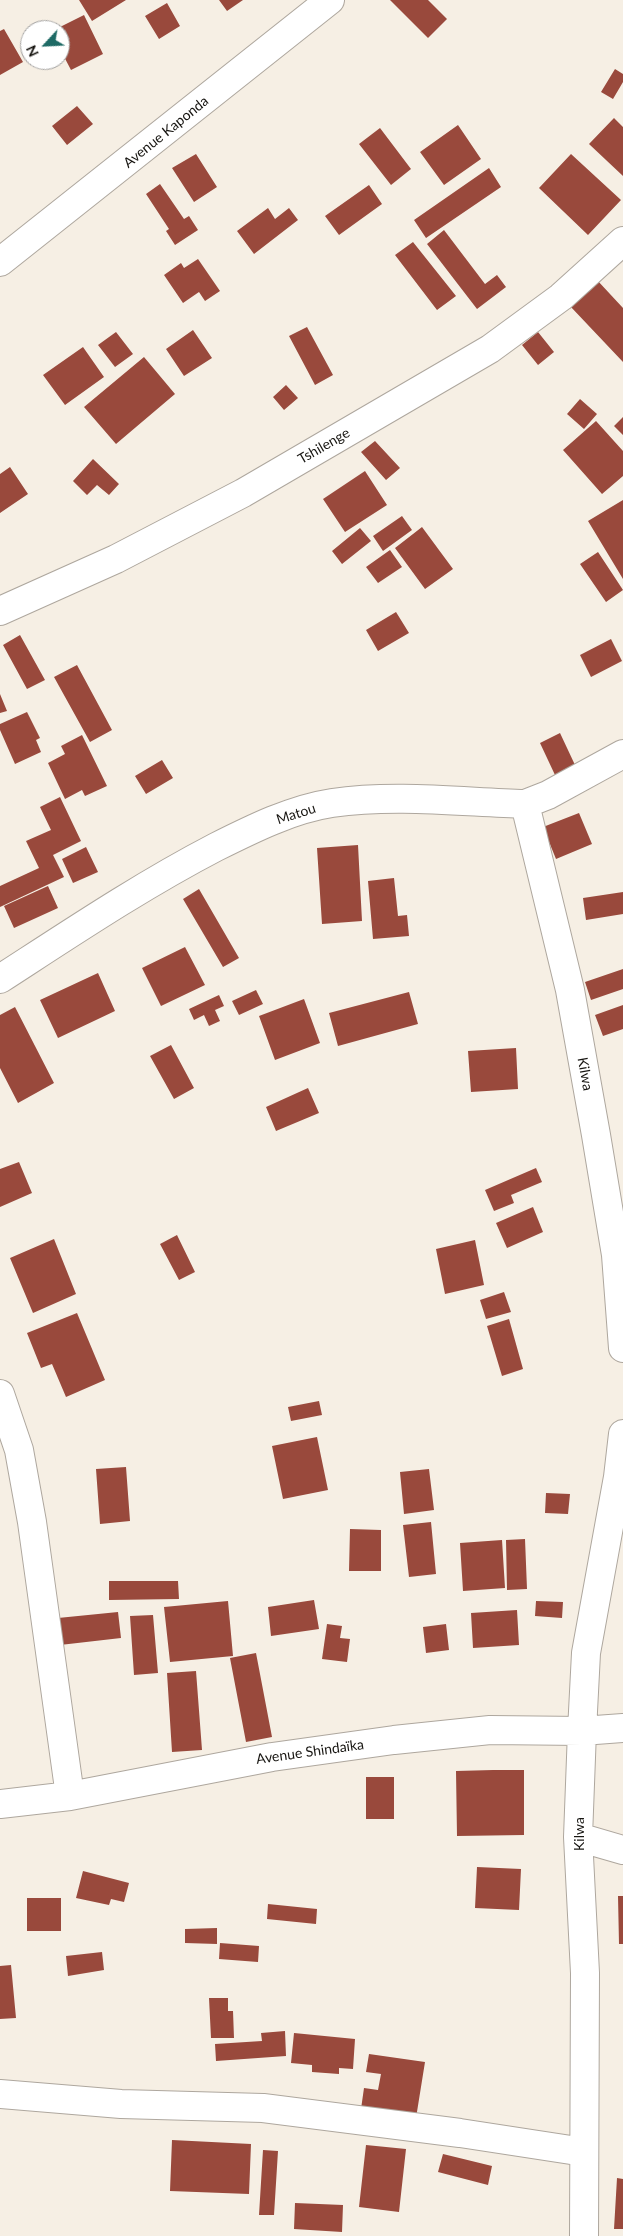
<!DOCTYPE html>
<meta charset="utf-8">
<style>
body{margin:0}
#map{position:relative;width:623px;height:2236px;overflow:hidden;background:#f6efe4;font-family:Lato,sans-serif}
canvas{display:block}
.north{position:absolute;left:20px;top:20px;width:50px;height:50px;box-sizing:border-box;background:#fff;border:1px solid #a2a1a0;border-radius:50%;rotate:245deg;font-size:14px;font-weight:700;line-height:20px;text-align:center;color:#171511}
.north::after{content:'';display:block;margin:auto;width:18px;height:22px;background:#1e6a65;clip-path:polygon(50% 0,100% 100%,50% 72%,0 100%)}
</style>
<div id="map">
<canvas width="623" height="2236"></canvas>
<div class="north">N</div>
</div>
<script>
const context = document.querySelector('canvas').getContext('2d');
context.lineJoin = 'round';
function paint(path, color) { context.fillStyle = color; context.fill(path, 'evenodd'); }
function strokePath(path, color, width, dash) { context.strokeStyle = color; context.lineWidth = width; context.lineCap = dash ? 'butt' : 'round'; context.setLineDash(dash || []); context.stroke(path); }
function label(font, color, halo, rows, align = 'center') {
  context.font = font + ' Lato,sans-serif'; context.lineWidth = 5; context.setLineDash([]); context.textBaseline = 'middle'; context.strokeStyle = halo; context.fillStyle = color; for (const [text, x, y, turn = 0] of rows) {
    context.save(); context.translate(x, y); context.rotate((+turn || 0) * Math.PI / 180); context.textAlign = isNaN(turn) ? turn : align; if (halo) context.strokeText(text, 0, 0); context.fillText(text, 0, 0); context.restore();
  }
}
const building = new Path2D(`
 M79,0H126L92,21Z
 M219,0H243L227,11Z
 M390,0H428L447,19L428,38Z
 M167,3L180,26L159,39L145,16Z
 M84,15L103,54L71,70L60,49V30H54Z
 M4,29L23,62L0,75V31Z
 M615,69L623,74V82L613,99L601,92Z
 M77,106L93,124L67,145L52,126Z
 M614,118L623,127V176L589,144Z
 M458,125L481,159L444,185L420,152Z
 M380,128L411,169L391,185L359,144Z
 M196,154L217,187L194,202L172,168Z
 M571,154L621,200L588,235L539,188Z
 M489,168L501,187L426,238L414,220Z
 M160,184L184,219L189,216L198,230L175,245L166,231L169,229L146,194Z
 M369,185L382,204L339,235L325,216Z
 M268,208L275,219L289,208L298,220L254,254L237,231Z
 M444,230L485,284L497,275L506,287L477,309L427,244Z
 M413,242L456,296L437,310L395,255Z
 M198,259L220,291L205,301L199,292L183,303L164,275L181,263L184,268Z
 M597,280L623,308V362L570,306Z
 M307,327L333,375L315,385L289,336Z
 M193,330L212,358L184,376L166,349Z
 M116,332L133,354L115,367L98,345Z
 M538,332L554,352L538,365L522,345Z
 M83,347L104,377L65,405L43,375Z
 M144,357L175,394L116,444L84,407Z
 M286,385L298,398L284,410L273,397Z
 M580,399L597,414L584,429L567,414Z
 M623,417V435L614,426Z
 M596,421L623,451V476L602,494L563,450Z
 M375,441L400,468L386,480L361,452Z
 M93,459L119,484L109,495L97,485L87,495L73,481Z
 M10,467L28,494L0,513V474Z
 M365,471L387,505L345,532L323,499Z
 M623,500V579L588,521Z
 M402,516L412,530L383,551L373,536Z
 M422,527L453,569L425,589L395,548Z
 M360,528L371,541L342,564L332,551Z
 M390,550L402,567L378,583L366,567Z
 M598,552L623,590L606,602L580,564Z
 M396,612L409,633L378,651L366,630Z
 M20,635L45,680L27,689L3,645Z
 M611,639L622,661L591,677L580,655Z
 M77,665L112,730L90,742L54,677Z
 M0,694L7,711L0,713Z
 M27,712L40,738L36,740L41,752L15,764L0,730V724Z
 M560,733L575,765L555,775L540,743Z
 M82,735L107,786L85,796L82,790L65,799L48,763L65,754L61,746Z
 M162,760L173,778L146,794L135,776Z
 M60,797L81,841L53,855L64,877L0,907V886L39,868L26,841L51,830L40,807Z
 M579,813L592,844L556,859L543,827Z
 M358,845L362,921L322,924L317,848Z
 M86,847L98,872L73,883L62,859Z
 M394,878L398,916L407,915L409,936L373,939L368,881Z
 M48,886L58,908L14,928L4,906Z
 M199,889L239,958L223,967L183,899Z
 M623,892V914L586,920L583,898Z
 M185,947L205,985L161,1006L142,968Z
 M623,969V989L591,1000L585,982Z
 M98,973L115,1011L58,1038L40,1000Z
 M256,990L263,1004L239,1015L232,1001Z
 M409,992L418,1024L338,1046L329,1013Z
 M219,995L224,1006L215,1010L220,1021L209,1026L204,1015L194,1020L189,1009Z
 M304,999L320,1043L275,1060L259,1016Z
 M623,1005V1029L603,1036L595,1015Z
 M15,1007L54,1083L18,1103L0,1068V1015Z
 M171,1045L194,1088L174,1099L150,1056Z
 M516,1048L518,1089L471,1092L468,1051Z
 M308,1088L319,1113L276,1131L266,1107Z
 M19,1162L32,1193L0,1207V1169Z
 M536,1168L542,1182L511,1195L514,1203L494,1211L485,1190Z
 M533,1207L543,1232L507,1248L496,1223Z
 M177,1235L195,1272L179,1280L160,1244Z
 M54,1239L76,1294L33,1313L10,1258Z
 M475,1240L484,1285L445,1294L436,1249Z
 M504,1292L511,1312L486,1319L480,1300Z
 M77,1313L105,1380L66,1397L52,1364L41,1368L27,1333Z
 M509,1319L523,1369L502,1376L487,1326Z
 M319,1401L322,1415L291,1421L288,1407Z
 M317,1437L328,1490L283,1499L272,1446Z
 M126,1467L130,1521L100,1524L96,1469Z
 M429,1469L434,1510L404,1514L400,1472Z
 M546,1493L570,1494L568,1514L545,1513Z
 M431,1522L436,1574L409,1577L403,1525Z
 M350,1529L381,1530V1571H349Z
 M525,1539L527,1589L507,1590L506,1540Z
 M502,1540L505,1588L463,1591L460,1543Z
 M109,1581H178L179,1599L109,1600Z
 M314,1600L319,1629L271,1636L268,1607Z
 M228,1601L233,1656L170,1662L164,1607Z
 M536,1601L563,1602L562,1618L535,1616Z
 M517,1610L519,1645L473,1648L471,1613Z
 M118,1612L121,1638L60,1645L58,1618Z
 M153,1615L158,1673L134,1675L130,1616Z
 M327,1624L342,1626L340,1638L350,1639L347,1662L322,1659Z
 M446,1624L449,1650L426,1653L423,1627Z
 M256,1653L272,1737L246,1742L230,1658Z
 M196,1671L202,1750L172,1752L167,1673Z
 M493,1770H524V1835L457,1836L456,1771Z
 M366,1777H394V1819H366Z
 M477,1867L521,1869L519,1910L475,1908Z
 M83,1871L129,1883L124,1902L111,1899L109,1905L76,1898Z
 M618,1896H623V1944H619Z
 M27,1898H61V1931H27Z
 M268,1904L317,1909L316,1924L267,1919Z
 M217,1928V1944L185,1943V1929Z
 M220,1943L259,1946L258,1962L219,1959Z
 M102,1952L104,1970L68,1976L66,1956Z
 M11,1965L16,2018L0,2019V1966Z
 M209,1998H228V2011H233L234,2038H211Z
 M285,2031L286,2056L216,2061L215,2044L262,2041L261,2033Z
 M294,2033L355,2039L353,2069L339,2068V2074L312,2072V2065L291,2063Z
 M369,2054L425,2062L416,2118L361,2109L364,2088L378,2090L381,2074L366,2072Z
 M172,2140L251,2144L249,2194L170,2191Z
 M366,2145L406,2149L399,2212L359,2207Z
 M263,2150L278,2151L274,2215H259Z
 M443,2154L492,2166L488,2185L438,2172Z
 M617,2178L623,2179V2229H614Z
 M295,2203L343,2205L342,2232L294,2229Z`);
const street = new Path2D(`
 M0,262L330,0
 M0,611L116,559L243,493L490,349L561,297L623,241
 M525,804L570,990L596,1135L616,1255L623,1348
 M0,979C71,933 141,886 216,847C252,829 292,809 332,803C395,794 461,802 525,804L548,795L623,754
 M0,1394L19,1450L32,1522L70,1796
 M0,1804L70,1796L272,1757L394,1740L490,1730L582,1731L623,1728
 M578,1837L623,1850
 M0,2094L121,2104L263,2108L460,2133L584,2152
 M584,2236L585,1973L578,1837L582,1731L586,1653L618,1477L623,1434`);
const streetNames = [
 ["Avenue Kaponda",166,132,-39],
 ["Tshilenge",324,446,-30],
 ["Matou",296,814,-18],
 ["Kilwa",585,1074,80],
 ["Avenue Shindaïka",310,1752,-8],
 ["Kilwa",579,1834,-90]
];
paint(building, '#99493c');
strokePath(street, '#aea79e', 30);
strokePath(street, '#fff', 28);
label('14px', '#171511', '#fff', streetNames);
</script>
